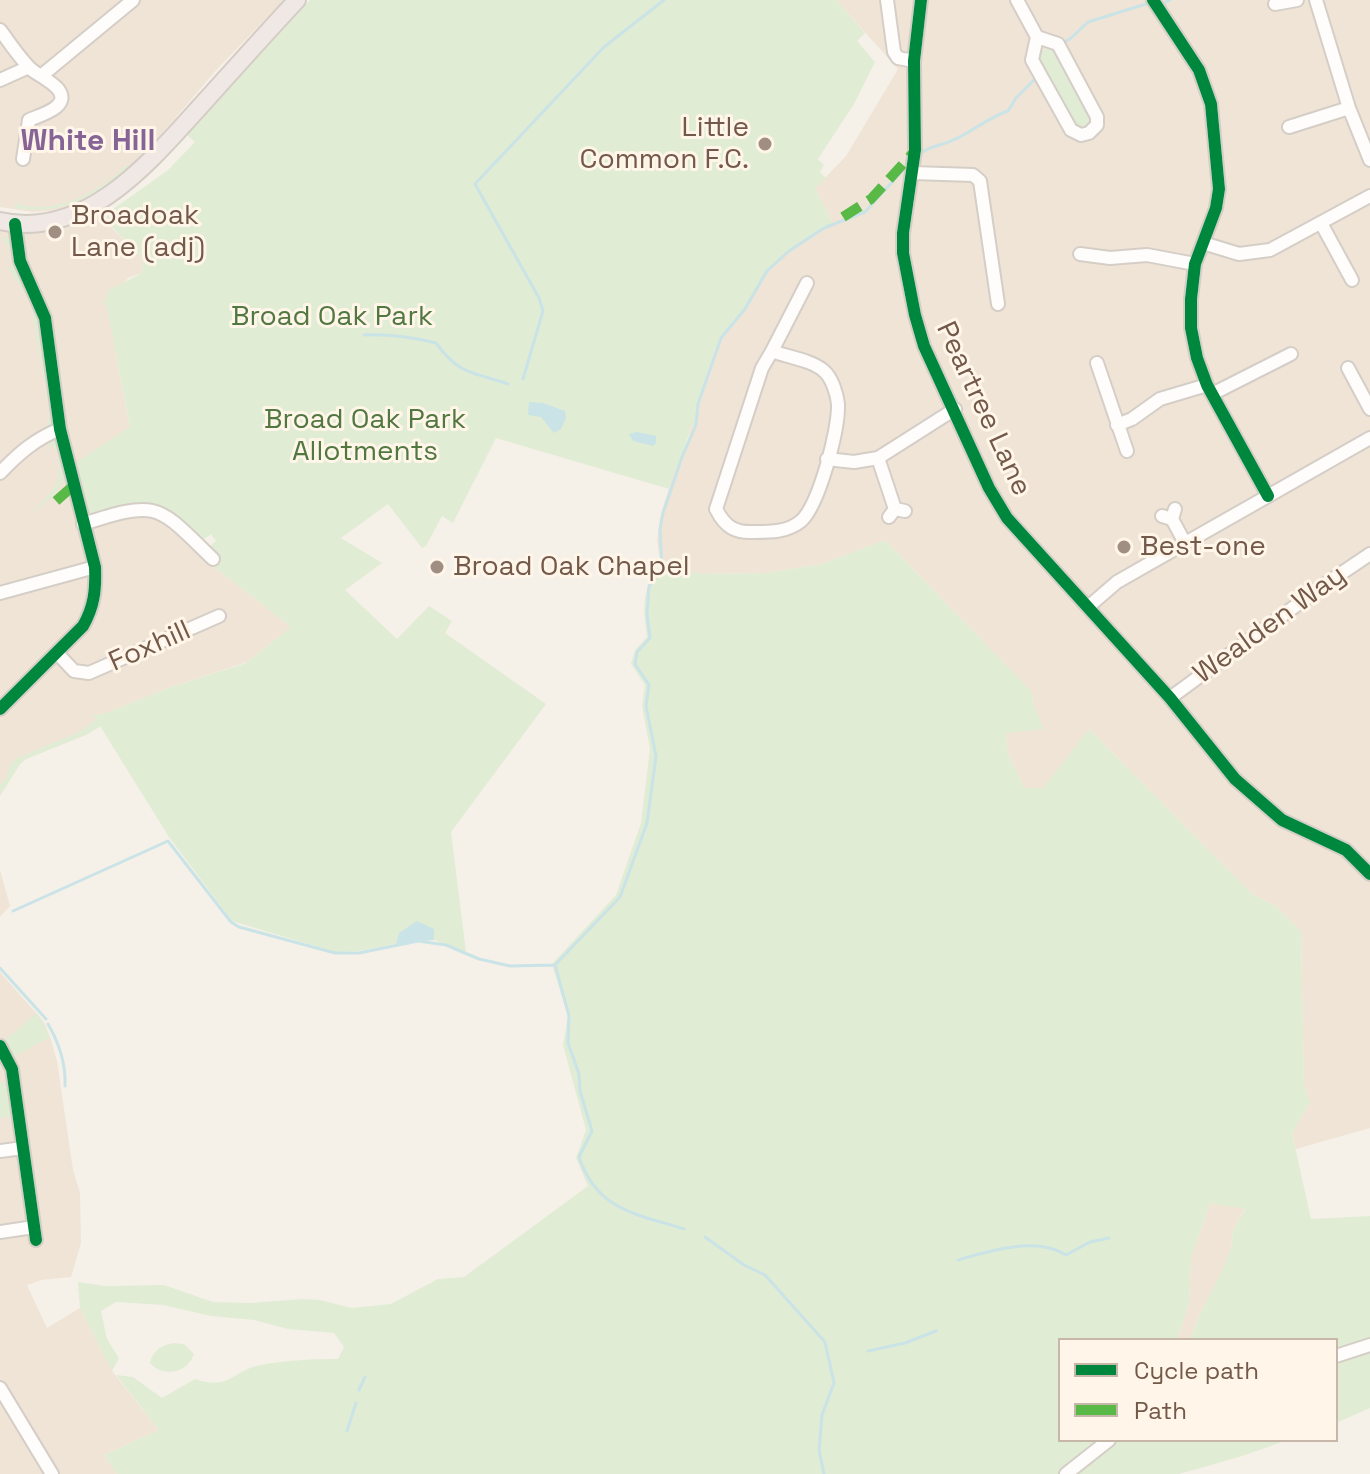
<!DOCTYPE html>
<style>
body{margin:0}
#map{position:relative;width:1370px;height:1474px;overflow:hidden;background:#f5f1e9;font-family:"Space Grotesk",sans-serif}
canvas{display:block}
.legend{position:absolute;left:1058px;top:1338px;width:280px;height:104px;box-sizing:border-box;background:#fff6e9;border:2px solid #c7b7a9;margin:0;padding:10px 14px;list-style:none;font-size:24px;color:#73594a}
.legend li{display:flex;align-items:center;gap:16px;height:40px}
.legend b{width:40px;border:2px solid #c7b7a9}
</style>
<div id="map">
<canvas width="1370" height="1474"></canvas>
<ul class="legend">
<li><b style="height:10px;background:#00873e"></b>Cycle path</li>
<li><b style="height:10px;background:#58b947"></b>Path</li>
</ul>
</div>
<script>
const context = document.querySelector('canvas').getContext('2d');
context.lineJoin = 'round';
function paint(path, color) { context.fillStyle = color; context.fill(path, 'evenodd'); }
function strokePath(path, color, width, dash) { context.strokeStyle = color; context.lineWidth = width; context.lineCap = dash ? 'butt' : 'round'; context.setLineDash(dash || []); context.stroke(path); }
function label(font, color, halo, rows, align = 'center') {
  context.font = font + ' "Space Grotesk",sans-serif'; context.lineWidth = 6; context.setLineDash([]); context.textBaseline = 'middle'; context.strokeStyle = halo; context.fillStyle = color; for (const [text, x, y, turn = 0] of rows) {
    context.save(); context.translate(x, y); context.rotate((+turn || 0) * Math.PI / 180); context.textAlign = isNaN(turn) ? turn : align; if (halo) context.strokeText(text, 0, 0); context.fillText(text, 0, 0); context.restore();
  }
}
const residential = new Path2D(`
 M0,0H284L218,68L137,163L77,203L61,210L33,212L0,207Z
 M836,0H1370V1128L1296,1149L1292,1133L1310,1102L1304,1087L1301,931L1274,905L1253,895L1089,729L1043,789L1024,788L1007,751L1006,733L1033,704L1032,692L885,540L822,564L768,573L703,574L661,565L657,541L661,513L678,461L688,442L690,426L695,424L699,397L720,337L745,308L754,291L773,264L801,239L833,224L815,188L846,156L898,69Z
 M94,211L140,255L143,262L142,273L128,278L107,306L130,428L76,463L91,524L142,512L169,522L213,566L291,627L247,662L171,687L104,714L94,715L100,726L88,734L26,759L20,764L0,796V228L32,231L60,230L75,225Z
 M0,870L10,906L0,917Z
 M0,972L44,1022L50,1037L57,1061L73,1170L80,1193L81,1243L71,1277L41,1280L27,1285L47,1328L80,1308L112,1371L159,1430L104,1455L117,1474H0Z
 M1210,1203L1245,1208L1233,1230L1231,1249L1221,1274L1200,1314L1190,1340H1177L1189,1303L1191,1258Z`);
const green = new Path2D(`
 M310,0H836L865,33L857,41L875,62L854,104L818,159L824,165L820,172L826,178L815,188L833,224C821,227 812,240 801,240L766,271L745,308L720,337L699,397L695,425L690,426C688,447 675,468 669,489L496,438L453,523L442,516L426,546L422,548L388,504L341,538L382,563L345,590L397,639L429,606L452,621L445,633L546,704L451,832L466,952L434,940V929L399,933L396,944L359,951L335,952L232,921L169,837L100,726L88,734L26,759L20,764L0,796V785L7,777L10,764L18,758L81,731L96,720L93,715L104,714L171,687L246,663L291,627L213,566L216,557L210,546L216,541L211,534L204,539L196,537L170,513L90,517L75,463L130,427L107,307L104,304L109,290L142,273L143,262L140,255L102,217L168,170L195,142L187,135Z
 M1052,46L1056,47L1095,118L1088,130L1074,129L1036,55Z
 M126,165L130,168C92,196 65,216 15,208V203C52,217 101,192 126,165Z
 M0,236L9,239L16,262L41,318L54,423L46,427L50,418L31,304L9,268L14,264L8,246Z
 M52,440L56,442C73,480 62,489 33,513C54,486 63,489 57,450L46,443Z
 M885,540L1032,692L1033,704L1044,729L1006,733L1007,751L1024,788H1043L1089,729L1253,895L1274,905L1301,931L1304,1087L1310,1102L1292,1133L1311,1219L1370,1216V1340L1336,1352V1340H1190L1200,1314L1221,1273L1231,1249L1233,1230L1245,1209L1210,1203L1191,1258L1189,1303L1177,1340H1060V1440H1099L1059,1474H117L104,1455L159,1430L116,1375L133,1377L162,1398L195,1379C230,1391 231,1371 261,1365C287,1360 312,1359 338,1359L344,1347L334,1333L288,1329L254,1320L211,1316L163,1305L116,1302L101,1311L107,1339L119,1358L112,1371L80,1308L78,1282L105,1286L164,1285L213,1302L250,1303L303,1299L320,1300L352,1308L391,1304L438,1279L464,1277L588,1186L576,1158L586,1130L563,1045L568,1016L552,964L616,895L641,823L650,749L642,706L645,685L631,664L635,650L647,637C643,607 641,589 661,565L703,574L768,573L822,564Z
 M37,1013L50,1037L15,1056L5,1040Z
 M8,1081L13,1116L0,1118V1083Z
 M173,1343L184,1344L194,1354C188,1373 163,1378 150,1363C153,1350 161,1346 173,1343Z
 M1370,1349V1408L1336,1423V1361Z
 M1119,1440H1288L1239,1457L1179,1474H1074Z`);
const water = new Path2D(`
 M529,402L543,403L565,411L566,418L561,429L554,433L541,417L528,415Z
 M637,432L656,436V443L653,446L633,441L629,434Z
 M417,921L434,929V940L396,944L399,933Z`);
const stream = new Path2D(`
 M1166,2L1170,0
 M1063,43L1071,38L1088,22L1146,4
 M921,153C930,146 940,146 951,141C971,133 987,118 1008,111L1016,98L1037,77
 M364,335C389,334 411,337 436,343C459,375 473,372 508,384
 M523,379L543,311L539,298L475,184L604,47L664,0
 M13,911L168,841L231,922L239,927L335,953H359L418,941L446,945L479,959L510,966L555,965
 M0,968L46,1019
 M48,1024C59,1043 66,1064 65,1086
 M684,1229C637,1214 597,1211 579,1157L592,1131L580,1091L579,1074L568,1043L569,1016L555,965L620,897L647,823L656,756L646,706L649,685L635,664L637,652L650,638L647,614L649,586L662,569L660,529L663,513L682,457L696,425L698,404L721,338L745,309L767,271L789,251L824,228L865,212L904,169
 M705,1237L744,1265L765,1275L825,1342L834,1383L822,1415L819,1450L824,1474
 M958,1260C989,1251 1036,1236 1066,1255L1090,1242L1109,1238
 M868,1351L905,1343L936,1331
 M359,1390L365,1377
 M347,1431L356,1403`);
const minor = new Path2D(`
 M887,0L894,52L898,58L914,61
 M921,0L914,61L915,150L903,233V253L915,315L924,346L989,488L1007,518L1170,698L1235,779L1282,820L1346,850L1370,874
 M1017,0L1037,37L1032,60L1071,130L1081,135L1089,133L1097,125V117L1058,44L1037,37
 M1153,0L1199,70L1211,104L1219,189L1216,208L1195,264L1191,299V328L1197,358L1207,385L1268,496
 M1316,0L1349,108L1370,160
 M1275,4L1297,0
 M0,30C10,43 20,59 32,70C40,76 51,81 58,89C72,107 40,115 29,120L23,159
 M41,76L133,0
 M0,80L29,67
 M1289,127L1349,108
 M913,173L973,175L980,181L998,304
 M1321,223L1352,280
 M1203,243L1239,254L1270,250L1370,196
 M1080,254L1110,258L1147,255L1195,264
 M772,351L762,368L716,509C725,527 735,533 754,532C771,532 788,532 801,521C819,505 839,429 838,404C837,394 832,378 824,371C812,360 787,357 772,351L807,283
 M1097,363L1127,451
 M1348,368L1370,409
 M1212,394L1291,354
 M1117,425L1132,419L1160,399L1207,385
 M878,458L895,509
 M827,459L854,462L878,458L955,409
 M0,473C18,454 35,439 60,429
 M1162,516L1172,519L1175,509
 M889,517L895,509L905,511
 M1172,519L1185,543
 M83,524C160,499 157,505 213,559
 M0,593L95,567
 M1088,607L1117,582L1145,566L1370,438
 M57,653L74,671L89,673L219,616
 M1170,698L1324,585L1370,554
 M0,709L83,626C94,607 96,590 95,567L60,429L45,318L20,261L15,224
 M0,1046L12,1069L36,1240
 M0,1151L23,1148
 M0,1232L34,1227
 M1336,1356L1370,1345
 M0,1388L52,1474
 M1066,1474L1109,1440`);
const highway = new Path2D(`
 M0,221C88,241 154,157 206,100C236,67 266,33 297,0`);
const quiet = new Path2D(`
 M843,217L871,199L913,153
 M56,501L73,486`);
const cycleway = new Path2D(`
 M921,0L914,61L915,150L903,233V253L915,315L924,346L989,488L1007,518L1170,698L1235,779L1282,820L1346,850L1370,874
 M1153,0L1199,70L1211,104L1219,189L1216,208L1195,264L1191,299V328L1197,358L1207,385L1268,496
 M0,709L83,626C94,607 96,590 95,567L60,429L45,318L20,261L15,224
 M0,1046L12,1069L36,1240`);
const markers = [
 [765,144,8,"#a08e82"],
 [55,232,8,"#a08e82"],
 [1124,547,8,"#a08e82"],
 [437,567,8,"#a08e82"]
];
const poiNames = [
 ["Little",749,128,"right"],
 ["Common F.C.",749,160,"right"],
 ["Broadoak",71,216],
 ["Lane (adj)",71,248],
 ["Best-one",1140,547],
 ["Broad Oak Chapel",453,567]
];
const parkNames = [
 ["Broad Oak Park",332,317],
 ["Broad Oak Park",365,420],
 ["Allotments",365,452]
];
const streetNames = [
 ["Peartree Lane",983,409,65],
 ["Wealden Way",1270,625,-36],
 ["Foxhill",150,647,-24]
];
const neighbourhoodNames = [
 ["White Hill",88,142]
];
paint(residential, '#efe4d6');
paint(green, '#e1ecd4');
paint(water, '#cae3e6');
strokePath(stream, '#cae3e6', 3);
strokePath(minor, '#d5cec7', 16);
strokePath(highway, '#d4ccc5', 20);
strokePath(minor, '#fefdfc', 12);
strokePath(highway, '#f0e8e4', 16);
strokePath(quiet, '#58b947', 10, [20, 10]);
strokePath(cycleway, '#00873e', 12);
for (const [x, y, r, color] of markers) { const dot = new Path2D(); dot.arc(x, y, r, 0, 2 * Math.PI); context.fillStyle = color; context.fill(dot); strokePath(dot, '#fff6e9', 3); }
label('28px', '#73594a', '#fff6e9', poiNames, 'left');
label('28px', '#527842', '#fff6e9', parkNames);
label('28px', '#73594a', '#fff6e9', streetNames);
label('bold 30px', '#866596', '#fff6e9', neighbourhoodNames);
</script>
